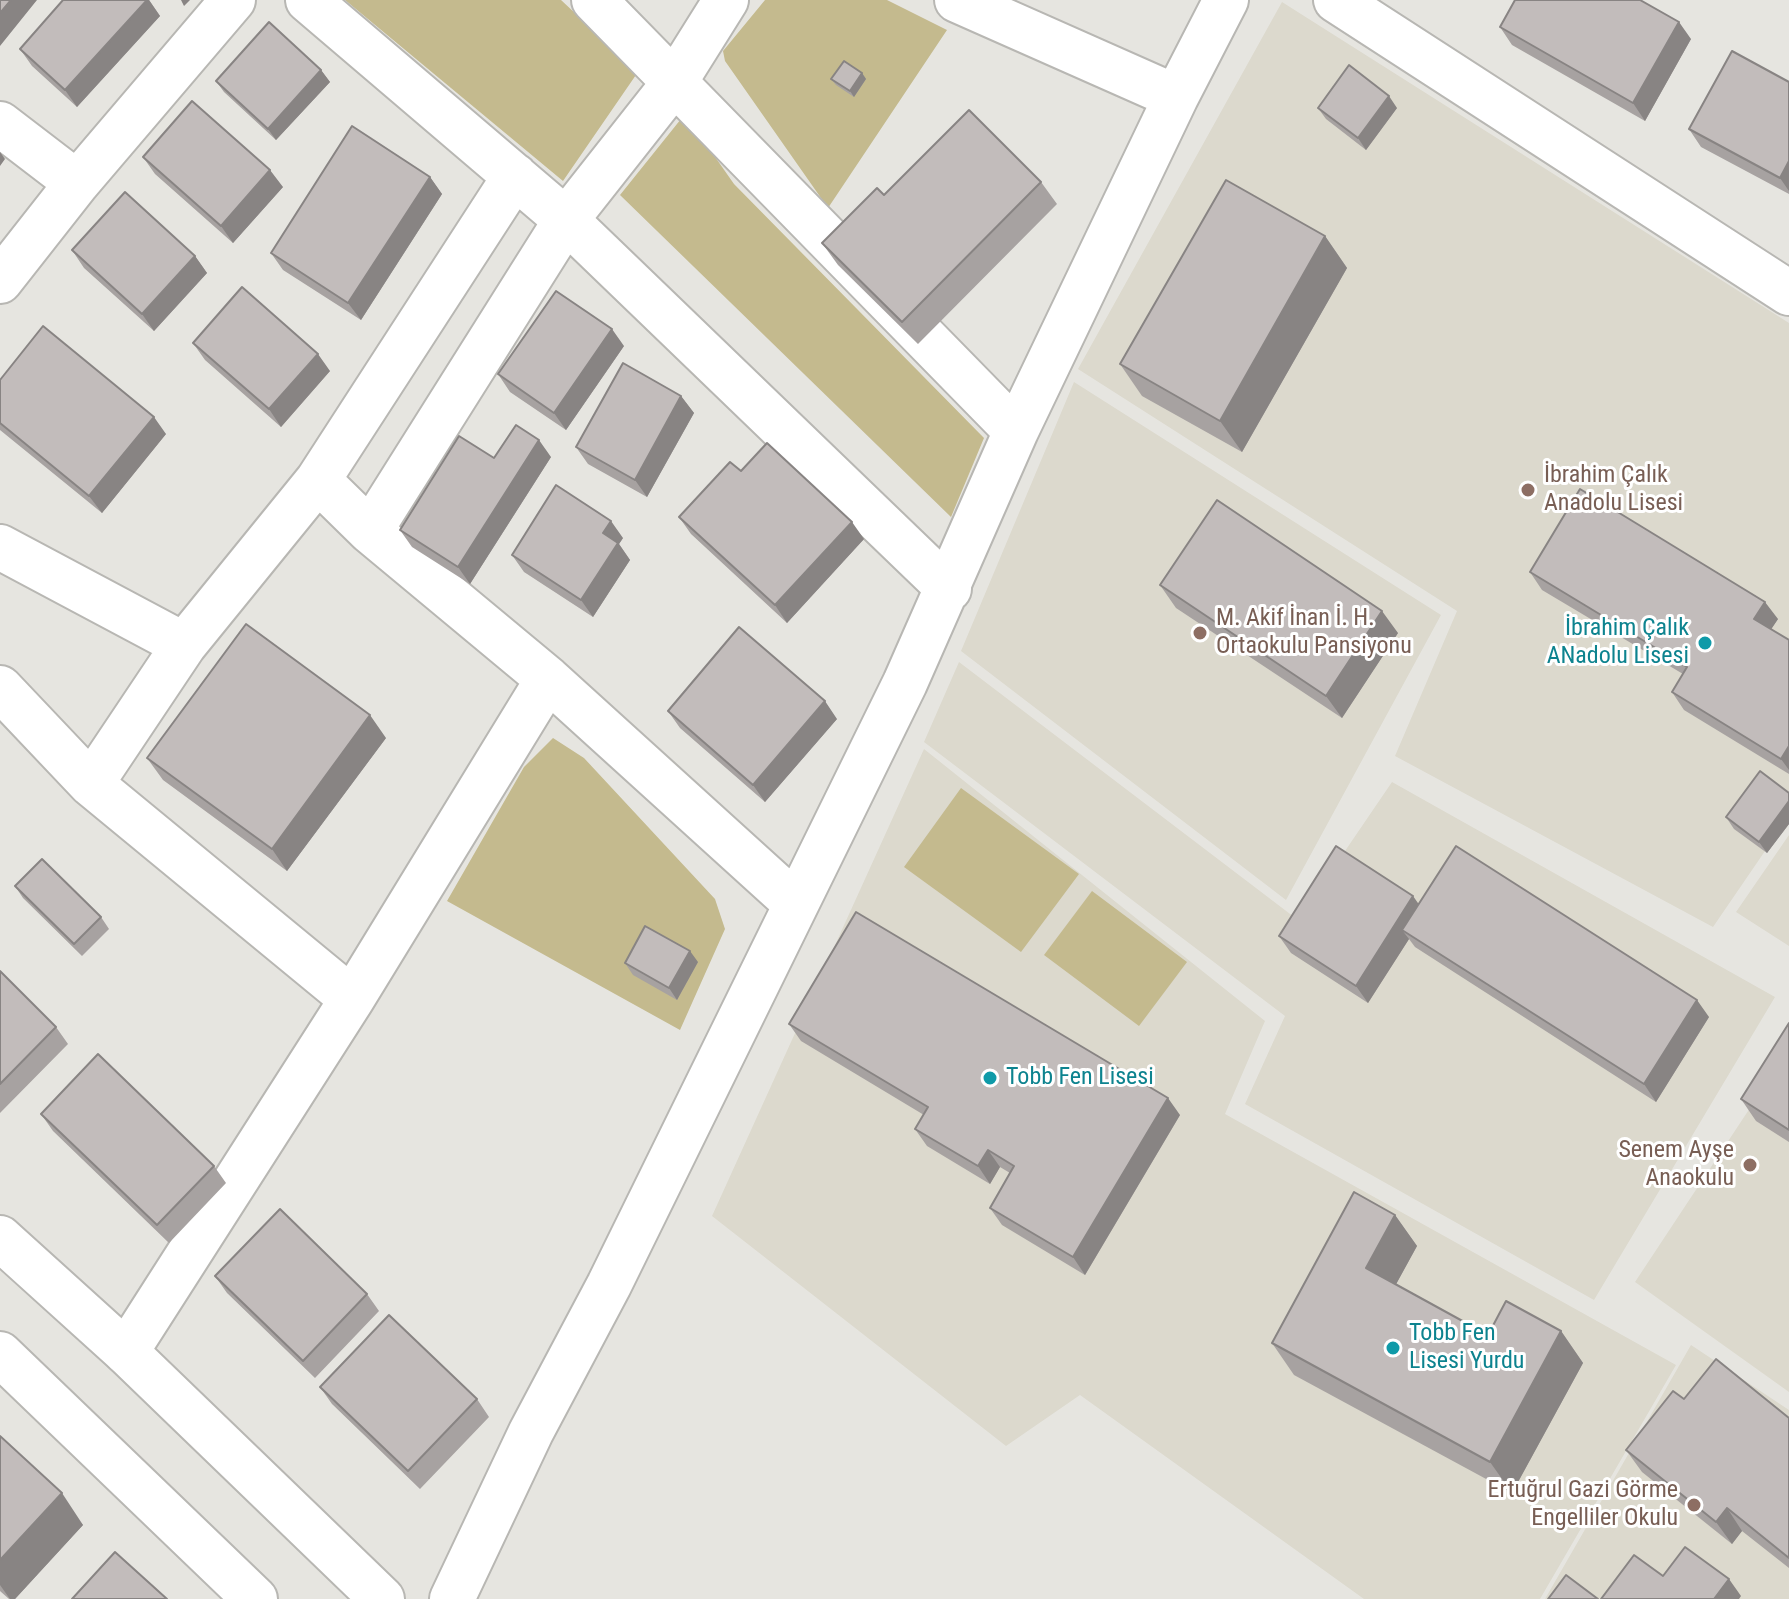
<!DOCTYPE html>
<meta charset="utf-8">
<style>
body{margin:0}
canvas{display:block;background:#e6e5e0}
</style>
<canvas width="1789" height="1599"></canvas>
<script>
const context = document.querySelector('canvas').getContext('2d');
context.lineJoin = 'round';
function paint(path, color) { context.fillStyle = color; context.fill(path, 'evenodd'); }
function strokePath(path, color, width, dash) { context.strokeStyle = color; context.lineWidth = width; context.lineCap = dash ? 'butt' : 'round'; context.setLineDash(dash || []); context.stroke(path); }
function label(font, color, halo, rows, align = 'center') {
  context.font = font + ' "Roboto Condensed",sans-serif'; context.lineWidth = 6; context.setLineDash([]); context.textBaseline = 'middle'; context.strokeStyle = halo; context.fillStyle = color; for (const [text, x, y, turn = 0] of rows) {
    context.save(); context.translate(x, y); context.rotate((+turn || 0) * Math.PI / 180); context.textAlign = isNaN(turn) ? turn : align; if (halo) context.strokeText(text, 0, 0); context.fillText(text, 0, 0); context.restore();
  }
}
const built = new Path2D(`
 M1282,2L1789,323V816L1713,927L1395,756L1457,611L1078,369Z
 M1074,382L1441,615L1286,900L961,651Z
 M959,662L1298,920L1392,782L1775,997L1594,1300L1245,1104L1285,1016L924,742Z
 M924,749L1265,1021L1225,1114L1676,1365L1540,1599H1364L1080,1395L1006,1446L712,1216Z
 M1789,835V946L1736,912Z
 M1789,1049V1392L1635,1282Z
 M1691,1345L1789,1410V1599H1545Z`);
const green = new Path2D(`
 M345,0H561L638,72L563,181Z
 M765,0H887L947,30L828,208L725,61L723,51Z
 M685,114L734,184L984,438L951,517L620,195Z
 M553,738L584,758L715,899L725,929L680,1030L447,901L524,767Z
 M961,788L1079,874L1021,952L904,867Z
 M1092,891L1187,962L1139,1026L1044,955Z`);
const minor = new Path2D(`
 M308,0L566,220L949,589
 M594,0L1016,431
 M957,0L1176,97
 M1336,0L1789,293
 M0,124L77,183
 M0,281L77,183L233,0
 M318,480L370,531L548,679L796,904
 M370,531L566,220L674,83L726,0
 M0,547L184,645
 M0,688L91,784L352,999
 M91,784L184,645L318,480L515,176
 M126,1352L352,999L548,679
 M452,1599L531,1432L609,1285L905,683L1016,431L1176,97L1226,0`);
const major = new Path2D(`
 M0,1238L126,1352L382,1599
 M0,1354L255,1599`);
const wall = new Path2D(`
 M63,0H149L160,16L77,107L32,66L20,49Z
 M1500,27L1691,39L1645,121L1512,45Z
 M321,70L330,82L276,140L224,92L216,81Z
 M862,73L866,79L854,97L836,85L831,79Z
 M1789,82V194L1701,147L1689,129Z
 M1318,108H1397L1366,150L1326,119Z
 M143,157L283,187L233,243L155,174Z
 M430,177L442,194L361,320L283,270L271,253Z
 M1041,182L1057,204L918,344L838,265L822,243L884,195Z
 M1325,236L1347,268L1242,452L1142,396L1120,364Z
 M72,250L195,256L207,273L154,331L84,268Z
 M193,343L330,371L281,427L205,360Z
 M624,346L566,430L510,392L498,374Z
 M0,380L166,434L102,513L0,430Z
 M681,396L694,413L647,497L588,464L576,447Z
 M551,457L470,584L412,547L400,530L494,458Z
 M741,471L864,539L787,623L691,534L679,517Z
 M623,538L619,544L630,560L593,617L524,572L512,555Z
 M1530,572L1778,619L1771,629L1789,640V774L1684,710L1672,692L1683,674L1542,590Z
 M1160,585L1398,633L1342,718L1176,608Z
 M668,711L837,719L765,802L680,728Z
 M386,738L287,871L163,780L147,758Z
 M1789,793V824L1767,853L1734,829L1726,817Z
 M15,886L101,917L109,929L82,956L23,898Z
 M1419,904L1709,1017L1656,1102L1415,947L1409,939L1368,1003L1291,953L1279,936Z
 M698,962L677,1000L633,975L625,963Z
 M0,971L56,1027L68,1044L0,1113Z
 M1789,1023V1142L1756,1121L1741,1099Z
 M789,1024L1180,1115L1085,1275L1002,1225L990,1208L1010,1173L1000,1167L990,1184L927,1146L915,1129L924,1115L801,1041Z
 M41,1114L214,1166L226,1183L169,1243L53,1131Z
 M1395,1215L1417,1246L1396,1284L1488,1335L1561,1331L1583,1363L1512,1493L1294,1375L1272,1343Z
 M215,1276L367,1294L379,1311L315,1378L227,1293Z
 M320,1387L477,1399L489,1417L420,1489L332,1404Z
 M1684,1399L1789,1418V1568L1742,1531L1732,1544L1642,1472L1626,1450Z
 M0,1436L83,1525L15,1599H9L0,1591Z`);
const shadedWall = new Path2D(`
 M11,0H37L0,46V13Z
 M147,0H149L160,16L77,107L65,90Z
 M181,0H190L184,6Z
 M1679,22L1691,39L1645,121L1633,103Z
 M321,70L330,82L276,140L268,129Z
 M862,73L866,79L854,97L850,91Z
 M1389,96L1397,108L1366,150L1358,138Z
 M0,152L5,159L0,166Z
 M1789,161V191L1780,178Z
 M270,170L283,187L233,243L221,226Z
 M430,177L442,194L361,320L348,303Z
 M1325,236L1347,268L1242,452L1220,421Z
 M195,256L207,273L154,331L142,314Z
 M612,329L624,346L566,430L554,413Z
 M318,354L330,371L281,427L269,409Z
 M681,396L694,413L647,497L635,480Z
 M154,417L166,434L102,513L89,496Z
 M539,440L551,457L470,584L458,567Z
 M611,521L623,538L619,544L630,560L593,617L581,600L603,533Z
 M852,522L864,539L787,623L775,605Z
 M1765,602L1778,619L1766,637L1754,619Z
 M1382,611L1398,633L1342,718L1326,696Z
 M825,701L837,719L765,802L753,785Z
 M370,715L386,738L287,871L272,849Z
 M1789,746V770L1781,759Z
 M1789,801V824L1767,853L1759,842Z
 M1413,896L1425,913L1402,930L1409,939L1368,1003L1356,986Z
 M690,951L698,962L677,1000L669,988Z
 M1697,1000L1709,1017L1656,1102L1644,1084Z
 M1168,1098L1180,1115L1085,1275L1073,1257Z
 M988,1150L1000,1167L990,1184L978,1166Z
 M1395,1215L1417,1246L1388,1299L1366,1268Z
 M1561,1331L1583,1363L1512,1493L1490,1462Z
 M62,1493L83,1525L15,1599H10L0,1585V1560Z
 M1727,1508L1742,1531L1732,1544L1716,1522Z
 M1729,1579L1741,1596L1739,1599H1714Z`);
const building = new Path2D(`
 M0,0H11L0,13Z
 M63,0H147L65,90L20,49Z
 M1515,0H1640L1679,22L1633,103L1500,27Z
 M269,22L321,70L268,129L216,81Z
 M1732,51L1789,82V161L1780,178L1689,129Z
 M844,61L862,73L850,91L831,79Z
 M1349,65L1389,96L1358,138L1318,108Z
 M192,101L270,170L221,226L143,157Z
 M969,110L1041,182L902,322L822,243L877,188L884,195Z
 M352,126L430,177L348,303L271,253Z
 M1226,180L1325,236L1220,421L1120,364Z
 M125,192L195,256L142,314L72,250Z
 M242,287L318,354L269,409L193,343Z
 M556,291L612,329L554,413L498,374Z
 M43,326L154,417L89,496L0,423V380Z
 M623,363L681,396L635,480L576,447Z
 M516,425L539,440L458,567L400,530L459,436L494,458Z
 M767,443L852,522L775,605L679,517L730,462L741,471Z
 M556,485L611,521L603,533L618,543L581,600L512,555Z
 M1580,489L1765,602L1754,619L1789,640V746L1781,759L1672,692L1687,667L1530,572Z
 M1217,500L1382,611L1326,696L1160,585Z
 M246,624L370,715L272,849L147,758Z
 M739,627L825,701L753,785L668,711Z
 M1760,771L1789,793V801L1759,842L1726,817Z
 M1336,846L1413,896L1356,986L1279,936Z
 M1456,846L1697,1000L1644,1084L1402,930Z
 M42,859L101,917L74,944L15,886Z
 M856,912L1168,1098L1073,1257L990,1208L1014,1166L988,1150L978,1166L915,1129L928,1107L789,1024Z
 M645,926L690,951L669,988L625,963Z
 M0,971L56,1027L0,1084Z
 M1789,1023V1130L1741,1099Z
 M98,1054L214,1166L157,1225L41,1114Z
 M1354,1192L1395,1215L1366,1268L1488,1335L1506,1301L1561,1331L1490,1462L1272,1343Z
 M280,1209L367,1294L303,1361L215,1276Z
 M389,1315L477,1399L408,1471L320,1387Z
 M1716,1359L1789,1418V1558L1727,1508L1716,1522L1626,1450L1673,1391L1684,1399Z
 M0,1436L62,1493L0,1560Z
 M1685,1547L1729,1579L1714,1599H1601L1634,1555L1663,1576Z
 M115,1552L167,1599H72Z
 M1566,1575L1598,1599H1548Z`);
const markers = [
 [1528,490,8,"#8d6e63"],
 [1200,633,8,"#8d6e63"],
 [1705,643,8,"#0f9aa8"],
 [990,1078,8,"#0f9aa8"],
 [1750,1165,8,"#8d6e63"],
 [1393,1348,8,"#0f9aa8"],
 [1694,1505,8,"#8d6e63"]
];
const educationNames = [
 ["İbrahim Çalık",1544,476],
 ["Anadolu Lisesi",1544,504],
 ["M. Akif İnan İ. H.",1216,619],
 ["Ortaokulu Pansiyonu",1216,647],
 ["Senem Ayşe",1734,1151,"right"],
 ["Anaokulu",1734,1179,"right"],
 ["Ertuğrul Gazi Görme",1678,1491,"right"],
 ["Engelliler Okulu",1678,1519,"right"]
];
const cultureNames = [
 ["İbrahim Çalık",1689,629,"right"],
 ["ANadolu Lisesi",1689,657,"right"],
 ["Tobb Fen Lisesi",1006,1078],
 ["Tobb Fen",1409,1334],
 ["Lisesi Yurdu",1409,1362]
];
paint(built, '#dcd9cd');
paint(green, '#c4ba8e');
strokePath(minor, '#b8b7b3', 48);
strokePath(major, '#b8b7b3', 48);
strokePath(minor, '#fff', 44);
strokePath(major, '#fff', 44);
paint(wall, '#a7a2a1');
paint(shadedWall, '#888483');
paint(building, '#c2bcbb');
strokePath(building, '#888483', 2);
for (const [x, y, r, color] of markers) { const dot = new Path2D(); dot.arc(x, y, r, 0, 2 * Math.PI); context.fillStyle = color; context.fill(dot); strokePath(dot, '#fff', 3); }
label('24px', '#785e54', '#fff', educationNames, 'left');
label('24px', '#0d838f', '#fff', cultureNames, 'left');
</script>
